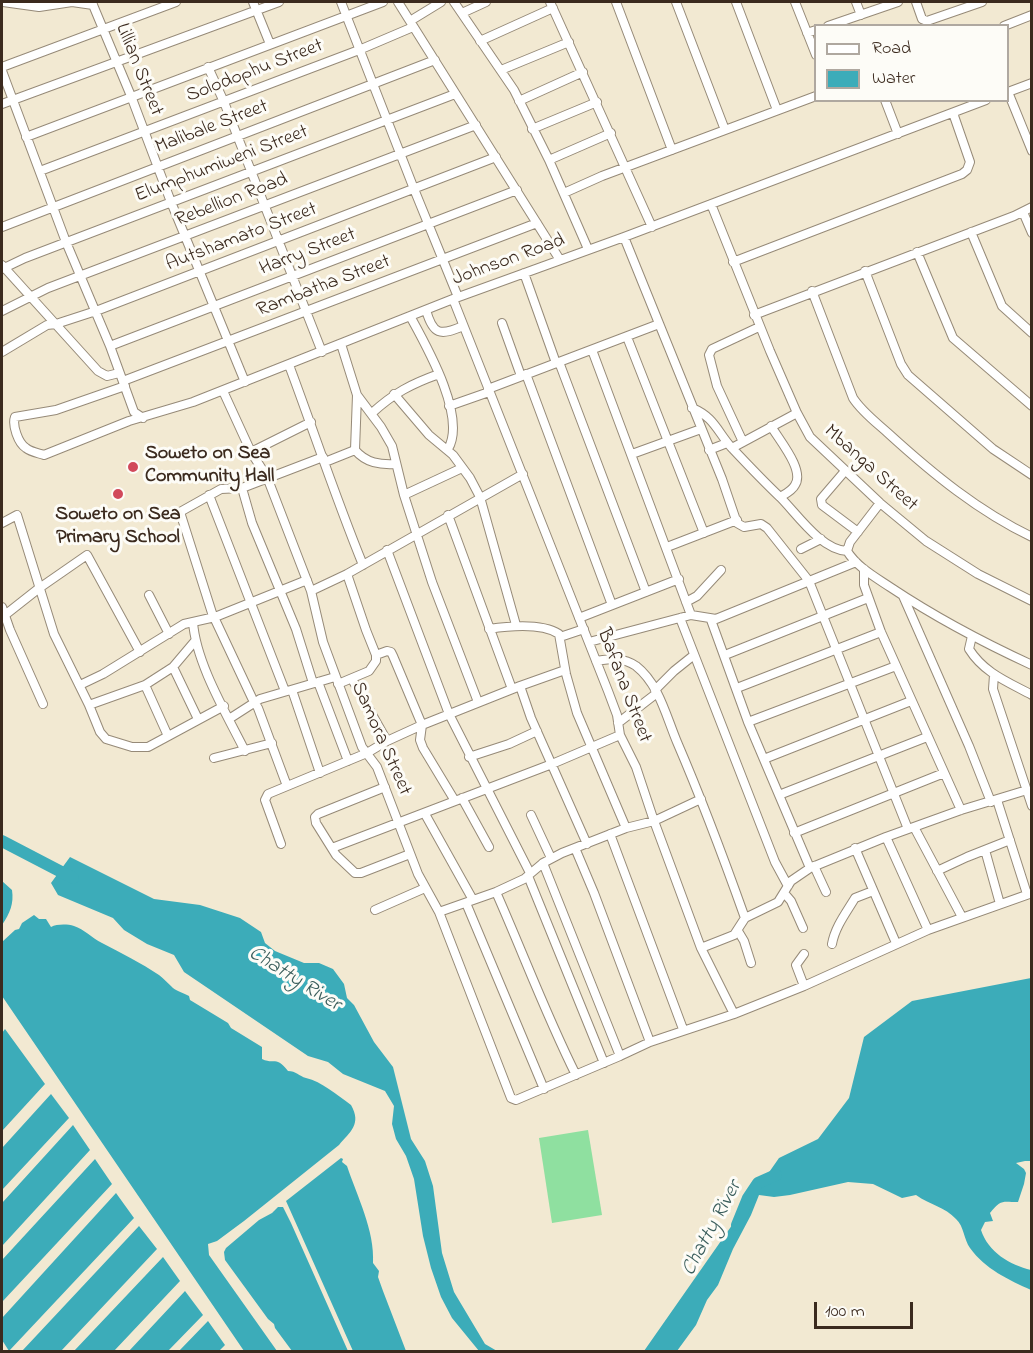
<!DOCTYPE html>
<style>
body{margin:0}
#map{position:relative;width:1033px;height:1353px;overflow:hidden;background:#f2e9d2;font-family:"Indie Flower",sans-serif}
canvas{display:block}
.frame{position:absolute;inset:0;border:3px solid #3b2a1e;pointer-events:none}
.legend{position:absolute;left:814px;top:24px;width:195px;height:78px;box-sizing:border-box;background:#fdfcf7;border:2px solid #afa8a0;margin:0;padding:8px 10px;list-style:none;font-size:18px;color:#3b2a1e}
.legend li{display:flex;align-items:center;gap:12px;height:30px}
.legend b{width:30px;border:2px solid #afa8a0}
.scale{position:absolute;left:814px;top:1302px;width:99px;height:27px;box-sizing:border-box;border:3px solid #3b2a1e;border-top:0;padding-left:8px;font-size:18px;line-height:21px;white-space:nowrap;color:#3b2a1e;-webkit-text-stroke:4px #fdfcf7;paint-order:stroke}
</style>
<div id="map">
<canvas width="1033" height="1353"></canvas>
<div class="frame"></div>
<ul class="legend">
<li><b style="height:8px;background:#fff"></b>Road</li>
<li><b style="height:16px;background:#3cacb9"></b>Water</li>
</ul>
<div class="scale">100 m</div>
</div>
<script>
const context = document.querySelector('canvas').getContext('2d');
context.lineJoin = 'round';
function paint(path, color) { context.fillStyle = color; context.fill(path, 'evenodd'); }
function strokePath(path, color, width, dash) { context.strokeStyle = color; context.lineWidth = width; context.lineCap = dash ? 'butt' : 'round'; context.setLineDash(dash || []); context.stroke(path); }
function label(font, color, halo, rows, align = 'center') {
  context.font = font + ' "Indie Flower",sans-serif'; context.lineWidth = 6; context.setLineDash([]); context.textBaseline = 'middle'; context.strokeStyle = halo; context.fillStyle = color; for (const [text, x, y, turn = 0] of rows) {
    context.save(); context.translate(x, y); context.rotate((+turn || 0) * Math.PI / 180); context.textAlign = isNaN(turn) ? turn : align; if (halo) context.strokeText(text, 0, 0); context.fillText(text, 0, 0); context.restore();
  }
}
const green = new Path2D(`
 M588,1130L602,1215L552,1223L539,1138Z`);
const water = new Path2D(`
 M70,857L154,899L200,905L240,918L261,932L265,943L275,951L304,963H319L333,969L344,984L347,998L354,1005L374,1042L393,1067L411,1139L425,1161L433,1186L442,1253L454,1292L485,1344L497,1351H479L452,1318L441,1297L431,1268L423,1236L414,1179L406,1156L396,1139L392,1124L394,1106L385,1091L343,1074L328,1062L308,1056L184,972L174,955L147,944L124,930L113,918L58,895L51,883Z
 M2,881L12,890C14,904 10,913 2,925Z
 M34,915L39,919H46L51,927C57,924 67,924 74,926C84,929 92,938 102,943C121,953 141,963 159,975C164,979 168,983 173,988C176,991 184,993 189,996L190,1000L228,1023L231,1028L262,1047V1059C274,1065 276,1055 288,1071C296,1071 299,1076 306,1078C322,1082 336,1094 351,1105C362,1124 350,1132 339,1145L244,1221L217,1241L208,1244L209,1255L277,1351H244L2,996V942L15,930L19,929L22,923Z
 M1031,978V1161H1025L1016,1163L1024,1169L1026,1173L1024,1184L1018,1202C1002,1202 1001,1199 990,1213L993,1221L985,1222L981,1230C988,1252 1010,1265 1031,1270V1290C1009,1280 985,1269 970,1248C964,1240 964,1226 956,1219C945,1207 930,1205 916,1195L902,1198L873,1184L848,1182L790,1195L774,1197L759,1195L751,1215L733,1249L718,1285L707,1300L696,1325L677,1351H644L779,1158L818,1139L849,1098L864,1037L912,1001Z
 M5,1029L45,1084L2,1131V1033Z
 M51,1094L69,1118L2,1190V1148Z
 M73,1125L90,1150L2,1246V1203Z
 M341,1158L343,1159L342,1162L347,1166C357,1196 375,1231 373,1263L379,1271L378,1277L383,1291L406,1351H353L286,1201Z
 M95,1159L112,1184L2,1302V1260Z
 M116,1193L134,1218L9,1351L2,1340V1318Z
 M278,1207H283L291,1223L348,1351H292L275,1328L274,1324L268,1319L225,1260L224,1252L226,1248L259,1220L272,1213Z
 M139,1226L157,1249L61,1351H22Z
 M163,1257L180,1281L114,1351H74Z
 M185,1291L203,1315L168,1351H129Z
 M208,1321L225,1345L219,1351H179Z`);
const river = new Path2D(`
 M2,841L73,878
 M737,1225L748,1198L758,1183L776,1175`);
const minor = new Path2D(`
 M3,2L39,7L72,2L93,5
 M253,2L270,44
 M341,2L414,189L458,297
 M398,2L560,260
 M454,2L514,90L549,160L588,249
 M550,2L652,227
 M616,2L672,150
 M676,2L725,130
 M736,2L777,110
 M795,2L816,55
 M856,2L861,15
 M916,2L922,19L927,21L982,2
 M93,5L131,96L171,202L245,382
 M462,13L486,2
 M410,21L441,2
 M828,26L898,2
 M1004,26L1032,15
 M807,33L816,30
 M480,41L553,8
 M2,67L176,2
 M208,67L224,102L322,352
 M501,70L569,42
 M2,71L66,242L110,346L134,412L143,418
 M1008,92L1032,151
 M1008,92L1032,83
 M885,100L898,134
 M519,101L583,72
 M2,104L279,2
 M532,129L597,102
 M26,137L383,2
 M549,160L611,133
 M40,171L359,50L413,27
 M564,193L602,176L816,96
 M711,204L770,351L797,413L810,437L880,503L926,541L978,574L1032,601
 M1023,212L1032,233
 M2,227L435,60
 M971,232L1002,306L1032,333
 M624,237L722,479L737,523L744,527L761,524L767,528L809,581L908,829
 M917,252L953,338L1032,406
 M733,262L962,174L967,170L970,162L953,113
 M2,265L98,371L107,376L119,373
 M2,269L25,258L455,94
 M865,271L901,364L908,375L993,449L1032,475
 M524,273L556,363
 M812,291L853,398C862,412 877,423 889,434C933,474 978,511 1032,537
 M453,299L608,691L617,715L620,735L636,767L654,821L701,948L734,1014L804,986L928,930L1032,893
 M426,310C433,335 440,336 463,326
 M2,311L48,288L476,125
 M754,315L1014,216L1032,207
 M410,316C427,347 467,417 448,449
 M502,323L521,376
 M627,337L704,533
 M341,344L357,395L381,427L392,446L404,495L432,582L478,702
 M110,346L517,190
 M592,350L691,615
 M2,352L47,325L56,324L96,311L496,157
 M559,362L646,592
 M289,365C314,432 336,499 363,565
 M526,374L612,605
 M123,381L537,223
 M125,386L56,410L15,417C12,425 18,443 26,448C31,452 38,453 44,455L129,421L193,402L453,299L624,237L986,100
 M488,389L659,324
 M223,391L251,452L267,477L311,591L323,642L362,747L377,767L418,874L439,912L511,1098L516,1100L620,1056L650,1042L734,1014
 M394,394L429,435L453,455L470,478L480,497L516,625
 M449,406L489,392
 M692,408C714,417 717,431 731,447C747,464 763,481 780,497C797,514 821,550 847,551
 M372,413C394,393 411,384 439,374
 M771,426C779,440 805,470 795,485C792,491 785,494 780,497
 M743,442L717,386L709,355L712,349L759,327
 M732,448L797,413
 M355,450L357,395
 M355,450C366,463 380,465 396,464
 M709,450L727,443
 M251,452L311,422
 M632,454L701,429
 M325,462L355,450
 M845,471L821,499L822,505L858,532
 M242,488L252,523L296,629L313,683
 M209,495L285,691
 M404,495L462,468
 M880,503L850,542L847,551C857,567 875,577 890,587C935,617 982,642 1032,665
 M448,515L512,689
 M2,523L17,515L54,634L89,705L100,732L106,739L132,747H148L224,706
 M667,547L737,520
 M801,549L821,539
 M387,550L449,714L530,873
 M864,569V585L881,632L961,810
 M311,591L347,574L523,474
 M149,595L169,634
 M903,596L969,746L991,802
 M686,602L697,596L721,570
 M2,607L10,630L43,704
 M5,615L38,589L87,555L140,652
 M579,618L679,579
 M680,618L775,862L788,886
 M711,620L748,722L810,868
 M193,622C196,663 226,713 245,751
 M489,629C509,626 542,623 559,634L566,674L577,713L626,828
 M972,636L969,649C984,673 1008,682 1032,695
 M560,637L584,629
 M589,642L691,615L716,619L856,562
 M376,655L387,651L391,652L393,656L422,725L420,740L423,748L455,801
 M725,655L868,598
 M596,661C611,659 623,657 636,666C659,684 666,716 677,742C702,800 724,859 745,918
 M173,667L198,719
 M994,675L993,689L1032,806
 M352,679L387,741
 M318,682L348,761
 M338,684L369,671L376,661V655L366,630L347,574
 M80,685L103,674L184,624L215,617L307,580
 M145,685L168,736
 M520,686L531,718L587,844
 M737,688L881,632
 M292,690L320,773
 M655,690L674,671L694,655
 M89,705L145,685L173,667L195,641
 M229,719L260,699L335,677
 M748,722L896,666
 M618,723L657,693
 M469,757L509,744L537,731
 M214,758L272,743
 M764,759L911,701
 M287,786L258,708L252,698L212,613L180,512L221,489L242,488L323,457
 M385,787L318,814L315,817L316,823L336,855L355,873H361L410,854
 M779,795L927,737
 M462,798L489,847
 M997,800L1027,894
 M425,814L473,900
 M531,815L551,858
 M914,827L962,917
 M794,833L944,773
 M610,834L683,1029
 M886,837L928,930
 M281,844L265,800L268,794L367,753L387,741L422,725L520,686L565,670
 M332,848L552,764L620,735
 M575,848L594,893L650,1042
 M855,848L896,943
 M985,850L1000,904
 M543,863L620,1056
 M814,866L826,892
 M937,871L967,857L1010,840
 M528,876L604,1063
 M496,892C523,953 546,1015 576,1075
 M785,894L791,901L803,928
 M466,903L544,1089
 M375,910L425,888
 M439,912L496,892L524,879L543,863L562,853L626,828L654,821L701,799
 M738,931L744,941L751,963
 M832,944C835,927 846,913 855,898L873,891
 M701,948L734,935L745,918L778,902L791,881L810,868L886,837L961,810L1027,790
 M804,954L796,965L804,986`);
const markers = [
 [133,467,6,"#d1495b"],
 [118,494,6,"#d1495b"]
];
const streetNames = [
 ["Lillian Street",138,70,68],
 ["Solodophu Street",255,72,-21],
 ["Malibale Street",212,128,-21],
 ["Elumphumiweni Street",222,165,-21],
 ["Rebellion Road",232,201,-21],
 ["Autshamato Street",242,238,-21],
 ["Harry Street",308,253,-21],
 ["Johnson Road",509,261,-20],
 ["Rambatha Street",324,287,-21],
 ["Mbanga Street",870,469,42],
 ["Bafana Street",623,686,69],
 ["Samora Street",380,739,66]
];
const poiNames = [
 ["Soweto on Sea",145,455],
 ["Community Hall",145,478],
 ["Soweto on Sea",118,516,"center"],
 ["Primary School",118,539,"center"]
];
const waterNames = [
 ["Chatty River",294,980,32],
 ["Chatty River",713,1229,-62]
];
paint(green, '#8fe0a0');
paint(water, '#3cacb9');
strokePath(river, '#3cacb9', 12);
strokePath(minor, '#968a78', 10);
strokePath(minor, '#fff', 8);
for (const [x, y, r, color] of markers) { const dot = new Path2D(); dot.arc(x, y, r, 0, 2 * Math.PI); context.fillStyle = color; context.fill(dot); strokePath(dot, '#fdfcf7', 2); }
label('20px', '#3b2a1e', '#fdfcf7', streetNames);
label('bold 20px', '#3b2a1e', '#fdfcf7', poiNames, 'left');
label('italic 21px', '#3b5e5c', '#fdfcf7', waterNames);
</script>
